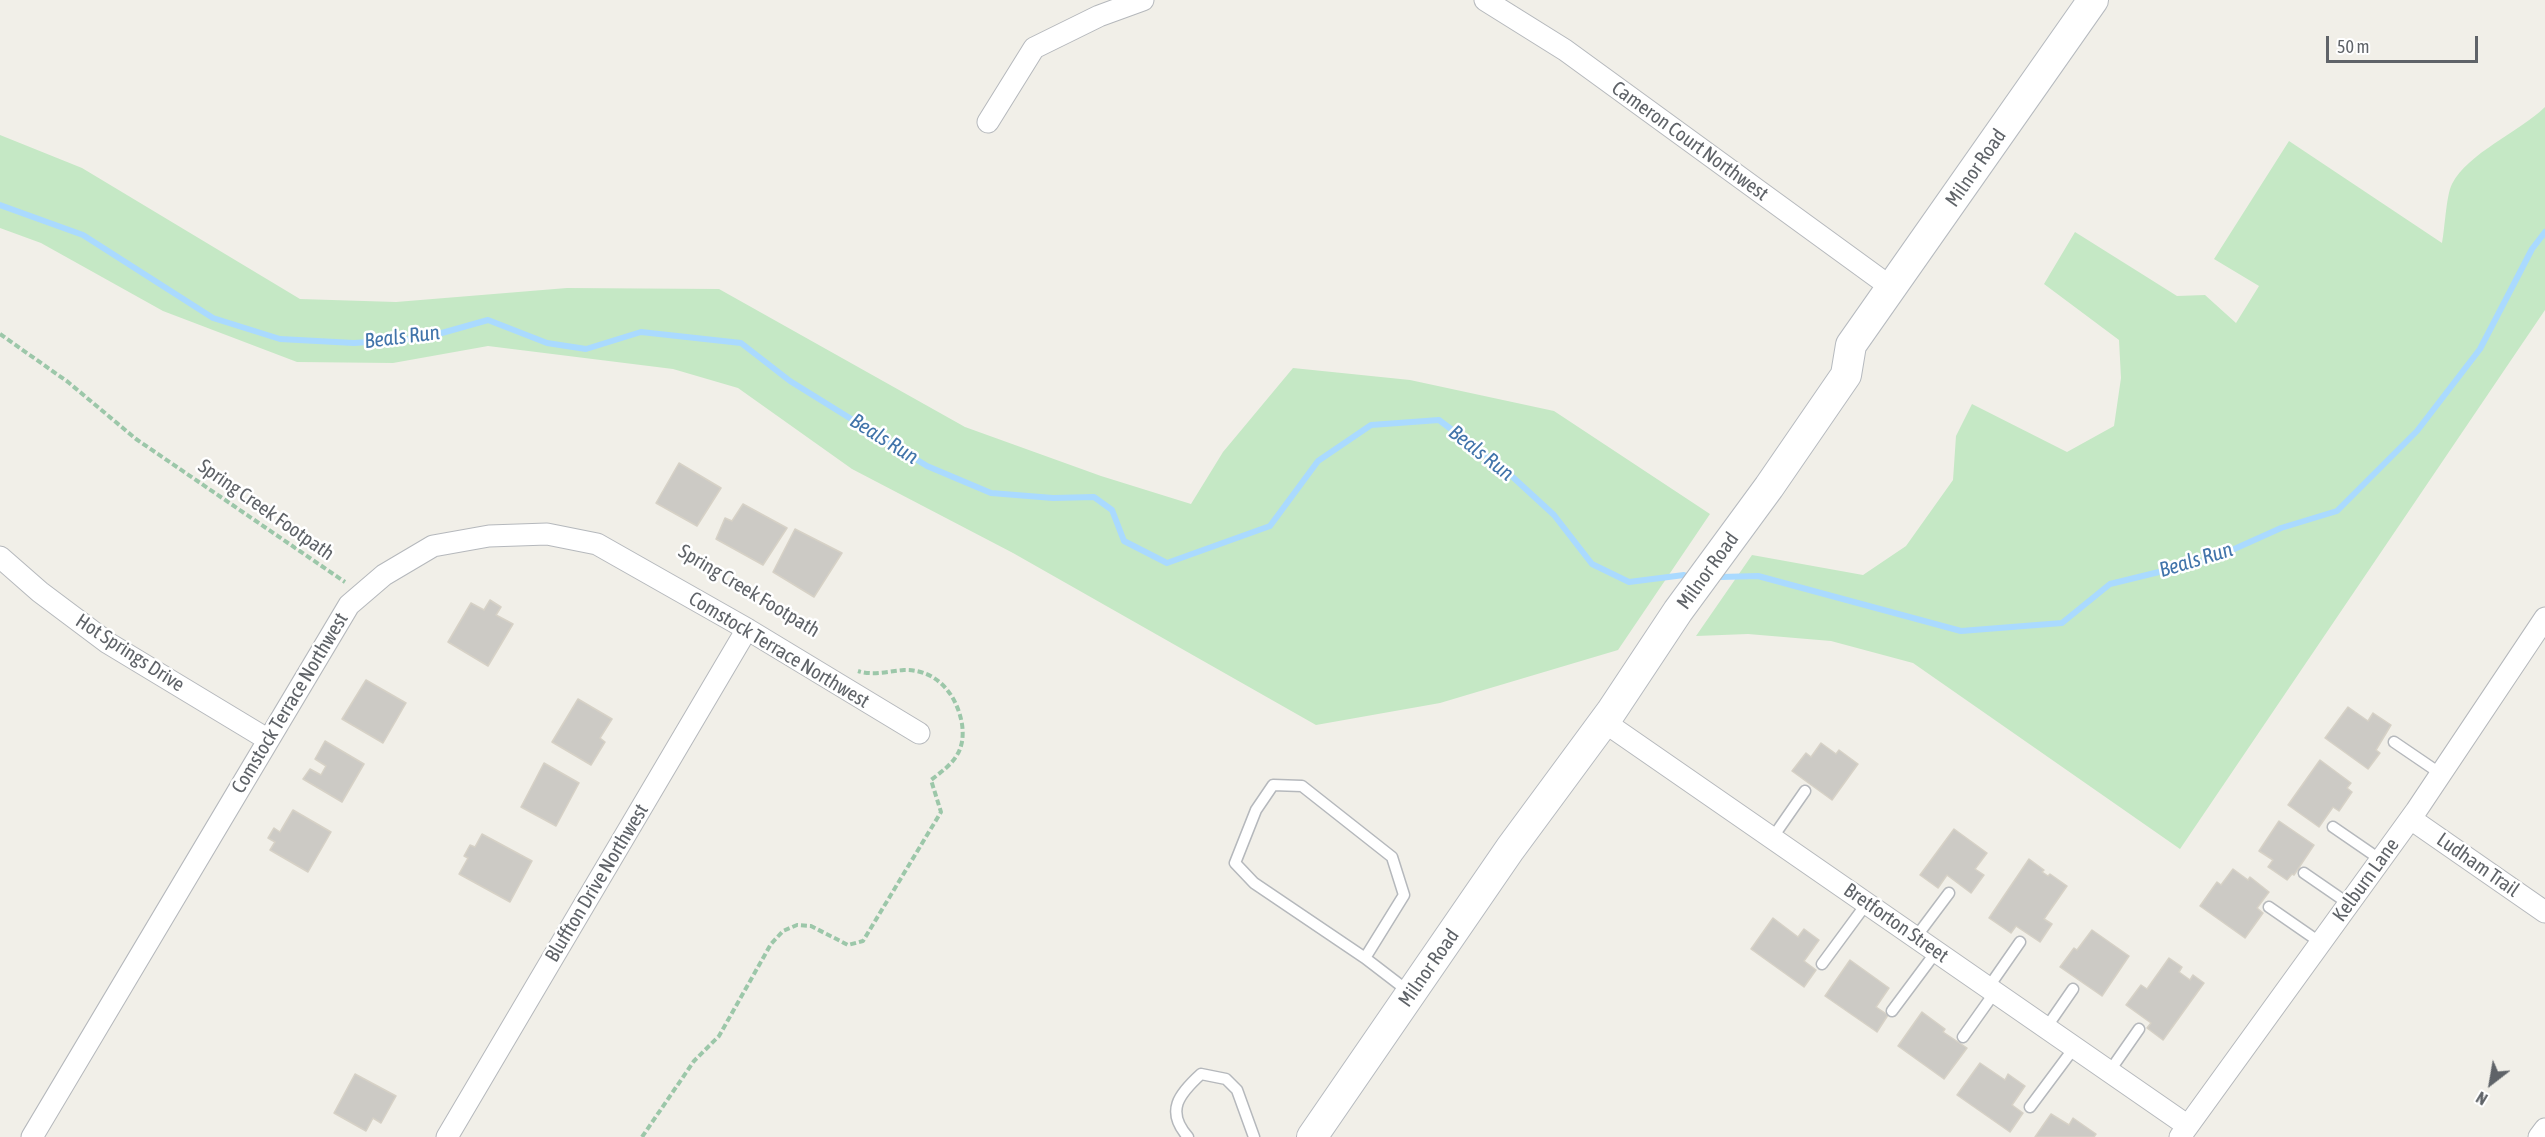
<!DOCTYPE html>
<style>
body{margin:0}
#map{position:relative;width:2545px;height:1137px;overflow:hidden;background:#f1efe8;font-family:"Asap Condensed",sans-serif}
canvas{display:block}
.north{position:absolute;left:2461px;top:1053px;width:60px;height:60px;-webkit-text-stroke:4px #fff;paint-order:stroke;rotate:211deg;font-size:16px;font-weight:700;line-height:24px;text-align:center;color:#5f6368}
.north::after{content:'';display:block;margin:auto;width:21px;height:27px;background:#5f6368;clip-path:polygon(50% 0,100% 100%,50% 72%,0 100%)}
.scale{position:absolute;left:2326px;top:36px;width:152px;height:27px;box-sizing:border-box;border:3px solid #5f6368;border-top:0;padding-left:8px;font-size:18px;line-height:21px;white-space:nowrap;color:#5f6368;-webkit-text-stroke:4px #fff;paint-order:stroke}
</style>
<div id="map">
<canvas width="2545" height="1137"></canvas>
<div class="north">N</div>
<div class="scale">50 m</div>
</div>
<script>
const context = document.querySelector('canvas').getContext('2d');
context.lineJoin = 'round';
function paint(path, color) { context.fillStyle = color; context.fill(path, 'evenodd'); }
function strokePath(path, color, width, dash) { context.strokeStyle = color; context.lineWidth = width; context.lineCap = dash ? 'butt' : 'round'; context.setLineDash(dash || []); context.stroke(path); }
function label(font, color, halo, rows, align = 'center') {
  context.font = font + ' "Asap Condensed",sans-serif'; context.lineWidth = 5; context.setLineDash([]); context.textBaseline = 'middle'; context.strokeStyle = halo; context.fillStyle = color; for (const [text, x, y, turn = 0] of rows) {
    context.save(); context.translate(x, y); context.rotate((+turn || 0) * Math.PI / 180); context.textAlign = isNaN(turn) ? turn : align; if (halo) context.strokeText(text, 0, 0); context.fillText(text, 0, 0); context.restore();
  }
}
const green = new Path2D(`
 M2545,107V310L2180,849L1913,663L1831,641L1748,634L1696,636L1752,555L1863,575L1906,546L1953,480L1956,436L1972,404L2067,452L2114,426L2121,378L2119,340L2044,284L2075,232L2177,296L2205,295L2236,323L2259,286L2214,259L2289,141L2442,243C2445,228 2446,196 2452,184C2468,153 2519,132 2545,107Z
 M0,135L82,168L300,299L396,302L567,288L719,289L965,427L1101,476L1191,504L1223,452L1293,368L1410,380L1554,411L1710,514L1618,650L1440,703L1316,725L1013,553L852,469L738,388L673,369L488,346L393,363L297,362L163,311L41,243L0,228Z`);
const stream = new Path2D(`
 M0,205L83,235L213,318L280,339L354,343L424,338L488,320L547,343L586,349L641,332L741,343L790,381L927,466L991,493L1053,498L1094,497L1112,510L1124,541L1167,563L1270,526L1318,461L1371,425L1439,420L1504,469L1554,515L1592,564L1629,582L1684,575
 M1721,577L1758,576L1961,631L2062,623L2110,584L2212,559L2281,528L2337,511L2417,431L2480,349L2532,249L2545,232`);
const building = new Path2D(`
 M679,463L721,488L697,526L656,503Z
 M743,504L787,528L763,565L716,539L725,518L732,521Z
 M795,529L842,553L814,597L773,572Z
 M490,600L501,607L496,615L513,624L488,666L448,642L471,603L484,610Z
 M366,680L406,703L383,743L342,719Z
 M578,699L612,719L600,738L605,742L591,765L552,742Z
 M2348,707L2368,721L2373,713L2391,725L2376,750L2380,753L2368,769L2325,738Z
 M325,741L364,764L342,802L303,779L310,769L321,775L326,766L315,759Z
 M1821,743L1836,754L1839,750L1858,764L1832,800L1792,771L1806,753L1811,757Z
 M2320,760L2351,783L2347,788L2352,792L2339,811L2333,807L2319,827L2288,805Z
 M544,763L579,783L556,826L521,807Z
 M293,810L331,832L308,872L270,850L275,842L268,838L274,828L280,832Z
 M2279,821L2314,845L2294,875L2292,874L2287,880L2268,867L2273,860L2259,851Z
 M1954,829L1987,853L1975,869L1984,875L1971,893L1947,875L1938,888L1920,875Z
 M482,834L532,861L510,902L459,874L468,858L464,856L470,845L475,847Z
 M2029,859L2044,870L2042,872L2048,876L2050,874L2067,886L2044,919L2052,924L2040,942L2016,926L2011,933L1989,918Z
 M2233,869L2248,880L2250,877L2269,892L2257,908L2263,913L2245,938L2200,906L2217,882L2221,885Z
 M1773,918L1798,937L1804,929L1819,940L1804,961L1816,970L1804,987L1751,949Z
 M2092,930L2129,956L2102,996L2060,967L2074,948L2077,950Z
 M2169,958L2182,967L2179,972L2190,980L2193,975L2204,983L2163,1040L2147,1028L2151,1023L2126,1005L2141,985L2147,989Z
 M1850,960L1889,988L1876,1007L1888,1015L1877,1032L1825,996Z
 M1922,1012L1945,1029L1943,1032L1967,1048L1944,1079L1898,1046Z
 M1980,1063L2005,1080L2008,1074L2025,1086L2012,1105L2023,1113L2010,1132L1957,1095Z
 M355,1074L396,1096L381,1123L373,1118L366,1131L334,1113Z
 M2051,1114L2069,1125L2073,1118L2096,1134L2094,1137H2035Z`);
const path = new Path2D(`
 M0,334L68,382L136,439L345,582
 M642,1137L694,1061L719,1036L771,944L783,931L797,925L811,926L848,945L863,941L941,812L931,780C952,764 966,753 962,724C957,695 937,669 904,670C889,671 873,676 858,671`);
const service = new Path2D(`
 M2394,742L2441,774
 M2333,827L2381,860
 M1773,837L1805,791
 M2304,873L2349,904
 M2269,907L2321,943
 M1916,937L1949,893
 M1365,958L1404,895L1392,857L1302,786L1273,785L1256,810L1235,863L1254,883L1365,958L1408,991
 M1822,964L1867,903
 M1988,988L2020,942
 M1892,1011L1936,952
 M2046,1028L2073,989
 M1963,1037L1995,992
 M2109,1072L2139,1029
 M2030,1107L2074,1048
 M1188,1137C1165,1111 1179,1094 1201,1074L1226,1079L1237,1090L1254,1137`);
const minor = new Path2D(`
 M1485,0L1565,50L1892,288
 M988,122L1034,48L1099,16L1143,0
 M0,557L40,592L108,643L267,739
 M1603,721L2188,1126
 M2411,819L2545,912
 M32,1137L349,605L384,575L433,546L489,536L547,534L597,544L747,629L919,733
 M447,1137L747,629
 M2180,1137L2416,811L2545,618
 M2539,1137L2545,1129`);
const secondary = new Path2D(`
 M1312,1137L1510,849L1611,712L1678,611L1769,487L1846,375L1851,345L2093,0`);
const streetNames = [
 ["Cameron Court Northwest",1690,141,36],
 ["Milnor Road",1976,168,-55],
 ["Spring Creek Footpath",266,510,35],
 ["Milnor Road",1708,571,-54],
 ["Spring Creek Footpath",749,591,31],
 ["Comstock Terrace Northwest",779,650,31],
 ["Hot Springs Drive",130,653,33],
 ["Comstock Terrace Northwest",290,703,-59],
 ["Ludham Trail",2478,865,35],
 ["Kelburn Lane",2366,880,-54],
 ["Bluffton Drive Northwest",597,883,-59],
 ["Bretforton Street",1896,923,35],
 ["Milnor Road",1429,968,-55]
];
const waterNames = [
 ["Beals Run",402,337,-7],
 ["Beals Run",884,439,32],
 ["Beals Run",1481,453,38],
 ["Beals Run",2196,560,-17]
];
paint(green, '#c5e8c5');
strokePath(stream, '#aadaff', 6);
paint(building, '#cccac5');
strokePath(building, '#d6d1c6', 1.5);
strokePath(service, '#b5b8bc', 13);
strokePath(minor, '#b5b8bc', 23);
strokePath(secondary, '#b6babf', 32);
strokePath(path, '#9cc7a9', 4, [6, 3]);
strokePath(service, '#fff', 10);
strokePath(minor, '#fff', 21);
strokePath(secondary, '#fff', 30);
label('20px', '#5f6368', '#fff', streetNames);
label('italic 21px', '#4174aa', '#fff', waterNames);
</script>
